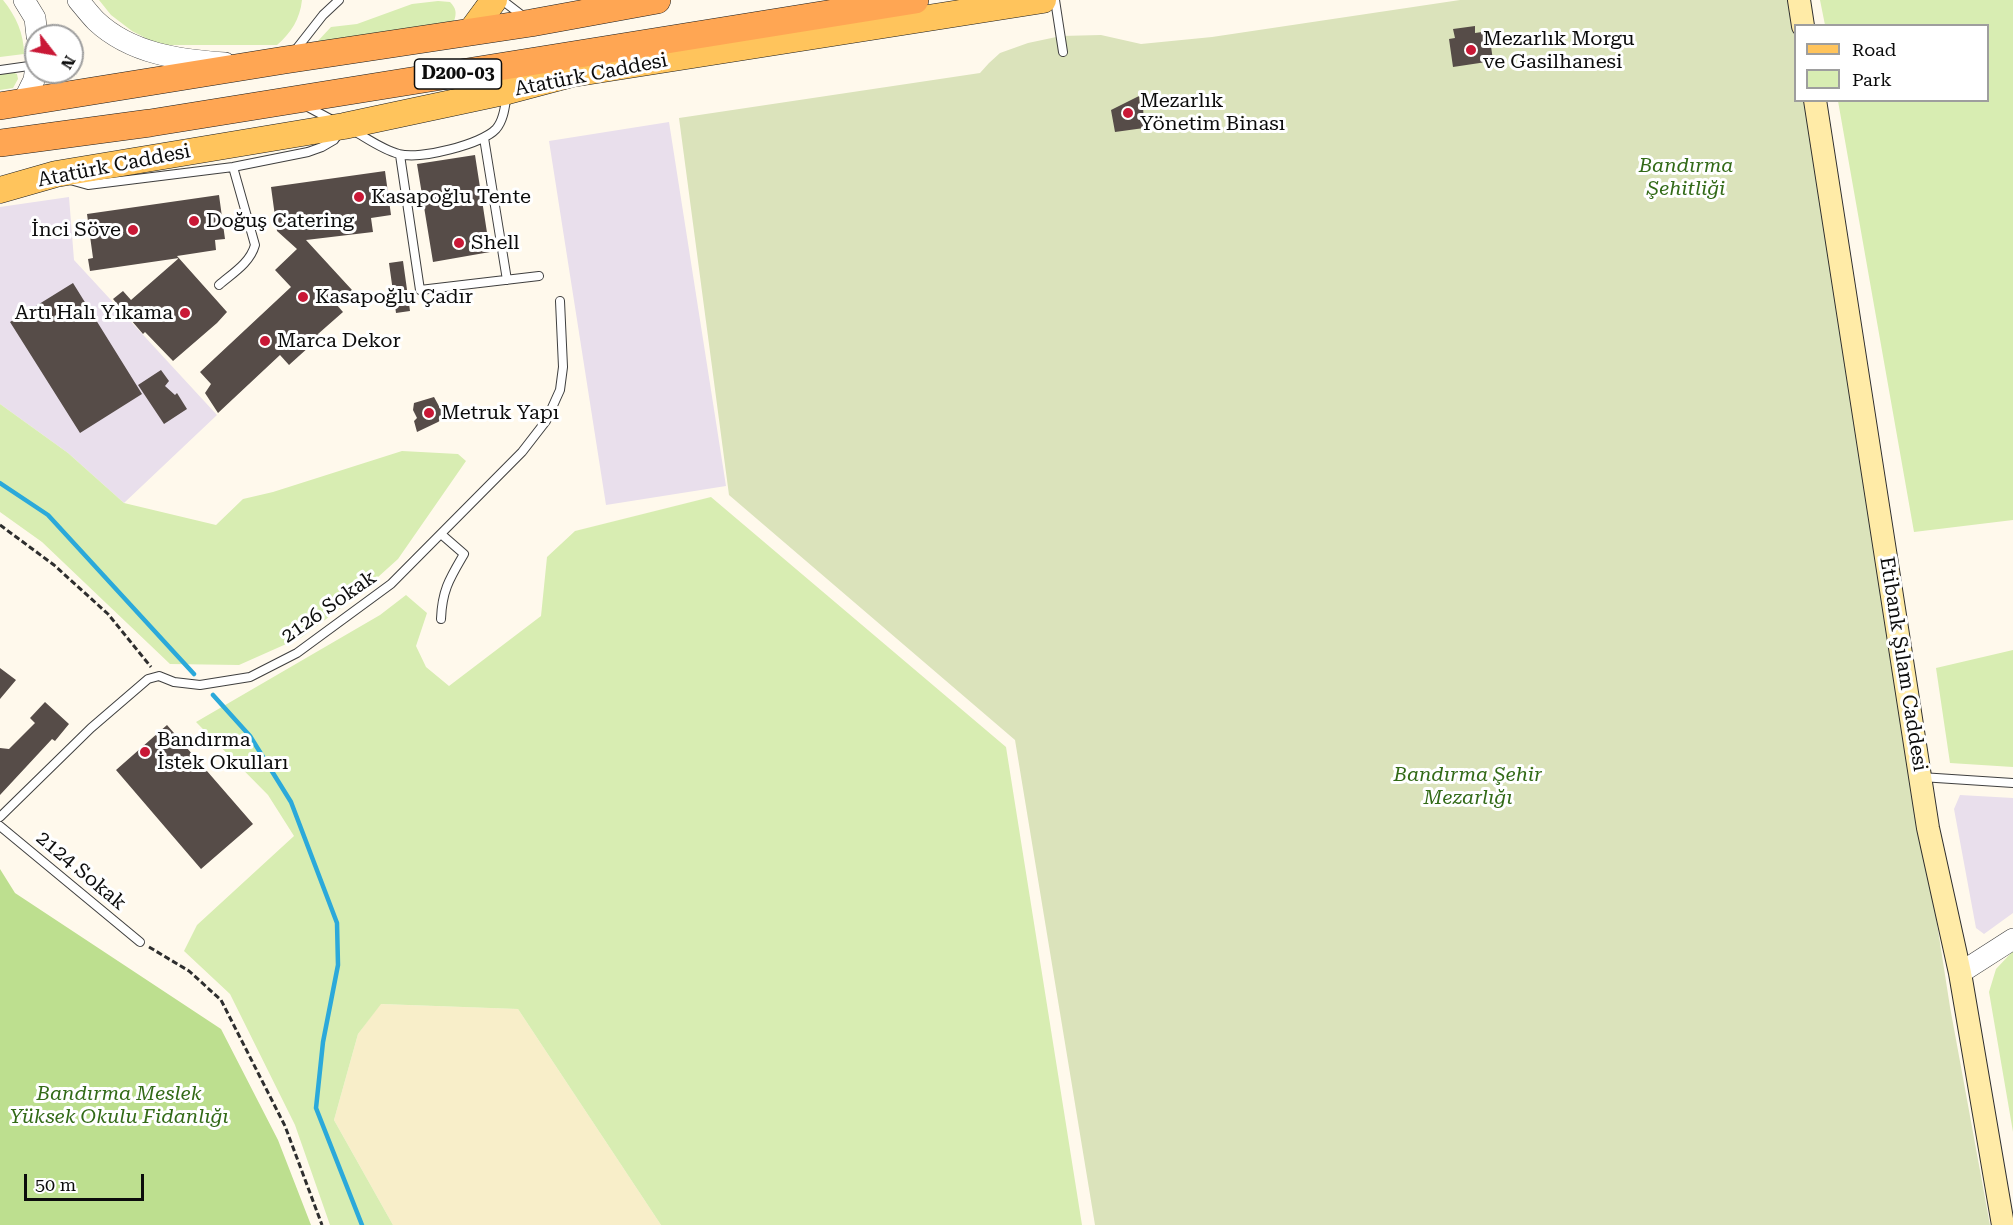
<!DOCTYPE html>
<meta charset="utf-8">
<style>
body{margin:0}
#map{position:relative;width:2013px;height:1225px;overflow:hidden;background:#fff9ec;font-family:"Roboto Serif",serif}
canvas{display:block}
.legend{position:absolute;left:1794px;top:24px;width:195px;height:78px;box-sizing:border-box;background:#fff;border:2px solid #9e9e9e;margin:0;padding:8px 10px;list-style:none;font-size:18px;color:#0c0c0c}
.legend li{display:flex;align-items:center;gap:12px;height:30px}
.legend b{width:30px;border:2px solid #9e9e9e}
.north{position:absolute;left:24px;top:24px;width:60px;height:60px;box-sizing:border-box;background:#fff;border:2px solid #9e9e9e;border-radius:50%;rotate:121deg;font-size:16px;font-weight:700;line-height:24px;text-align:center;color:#0c0c0c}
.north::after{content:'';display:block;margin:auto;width:21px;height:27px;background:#c91836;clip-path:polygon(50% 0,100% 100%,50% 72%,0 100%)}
.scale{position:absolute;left:24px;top:1174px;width:120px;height:27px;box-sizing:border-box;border:3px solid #0c0c0c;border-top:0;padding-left:8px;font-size:18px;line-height:21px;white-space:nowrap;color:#0c0c0c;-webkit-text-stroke:4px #fff;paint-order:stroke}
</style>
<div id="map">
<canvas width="2013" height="1225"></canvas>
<ul class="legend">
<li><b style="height:8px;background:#ffc45c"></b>Road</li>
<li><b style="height:16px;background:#d8edb2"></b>Park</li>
</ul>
<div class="north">N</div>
<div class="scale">50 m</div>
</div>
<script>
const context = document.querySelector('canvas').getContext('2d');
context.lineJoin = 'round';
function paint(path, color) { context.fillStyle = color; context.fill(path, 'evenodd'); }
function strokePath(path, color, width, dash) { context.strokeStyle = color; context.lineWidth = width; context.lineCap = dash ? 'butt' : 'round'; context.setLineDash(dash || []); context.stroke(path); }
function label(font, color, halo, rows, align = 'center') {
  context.font = font + ' "Roboto Serif",serif'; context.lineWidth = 6; context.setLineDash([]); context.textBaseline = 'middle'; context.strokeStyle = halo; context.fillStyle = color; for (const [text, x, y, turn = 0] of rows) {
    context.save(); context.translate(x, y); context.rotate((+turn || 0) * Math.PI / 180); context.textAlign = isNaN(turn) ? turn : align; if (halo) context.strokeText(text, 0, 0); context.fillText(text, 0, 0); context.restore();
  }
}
const industrial = new Path2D(`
 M669,122L726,486L606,505L549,141Z
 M69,197L74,260L217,415L124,503L68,453L0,404V207Z
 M1960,795L2013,798V913L1984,934L1976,928L1954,809Z`);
const farmland = new Path2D(`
 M380,1004L518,1009L661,1225H393L334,1120L358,1034Z`);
const green = new Path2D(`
 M0,0H3C16,16 24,34 24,54L0,57Z
 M99,0H302C300,19 291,33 277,45H159L132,31L111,15Z
 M1820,0H2013V520L1914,532L1838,101L1988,100V26L1825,25Z
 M438,1L450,2C456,8 457,13 454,21L316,43L331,27L357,24L412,4Z
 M12,72L17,74L18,79L13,88L0,90V74Z
 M0,404L68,453L124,503L216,525L243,499L273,492L402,451L458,454L466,461L398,559L357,596L302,637L239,665L170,664L42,542L0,512Z
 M711,497L1006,747L1082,1225H661L518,1009L381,1004L358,1034L334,1120L393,1225H330L295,1125L230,994L184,951L197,925L294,836L268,795L196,722L380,615L406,595L427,613L416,646L426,667L449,686L541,616L547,557L575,531Z
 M2013,650V767L1950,763L1936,668Z
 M2013,951V1132L1989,992L1996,969Z`);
const forest = new Path2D(`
 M0,869L15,893L221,1029L278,1140L311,1225H0Z`);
const cemetery = new Path2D(`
 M1460,0H1793L1796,26V100L1809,101L1950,1007L1990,1225H1095L1015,740L729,495L679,118L980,73L989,63L1000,53L1028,43L1061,36L1101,35L1141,44L1212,37Z`);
const stream = new Path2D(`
 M0,483L48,515L194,674
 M213,695L250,736L291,802L337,923L338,965L323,1042L316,1108L362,1225`);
const building = new Path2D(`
 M1475,26V33L1489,31L1493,61L1453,67L1449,39L1455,38L1453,29Z
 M1139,96L1140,104L1143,105L1144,128L1115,132L1111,110Z
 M475,155L490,252L433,262L417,164Z
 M385,171L391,215L371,218L373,232L306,240L352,290L336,304L343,312L318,334L320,337L289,365L280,355L218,413L205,393L211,384L200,372L291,287L275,270L297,249L277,231L271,187Z
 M219,195L225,239L215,240L216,250L177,256L227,312L217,323L173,361L145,332L143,334L113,299L123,291L131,300L179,258L90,271L88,259L93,258L87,214Z
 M403,261L410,311L396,313L389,263Z
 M73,283L142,394L80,433L10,322Z
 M161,370L169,381L165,386L175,395L177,393L187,409L164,424L138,385Z
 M434,397L445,417L438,422L417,432L414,421L417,418L413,410L414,403Z
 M0,668L16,680L0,699Z
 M45,702L69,724L55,741L52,739L0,795V748L9,749L35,723L30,718Z
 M167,725L253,824L201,869L116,770Z`);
const path = new Path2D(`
 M0,525L54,565L108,614L151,667
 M149,947L189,971L221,1000L285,1126L322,1225`);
const service = new Path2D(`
 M502,0L524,17
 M1055,0L1063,52
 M294,52L323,15L339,0
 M0,70L36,65
 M306,106L334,121
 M354,131C368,139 383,150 399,154C420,160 482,144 496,129C504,120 505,105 507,94
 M484,138L507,280
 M400,155L420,290L539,276
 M70,180L88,185L233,167L308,152L322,147L334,140L339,133
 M219,285C233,273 250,263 255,245L233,167
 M441,534L464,554C450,578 442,590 441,619
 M1921,777L2013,783
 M0,817L91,728L148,679L159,676L174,682L200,685L250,677L297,653L391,584L522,452L546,421L560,390L563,367L560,301
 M0,826L140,942`);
const tertiary = new Path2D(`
 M24,0L35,18L37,36
 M78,0C84,7 90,15 96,21C131,54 180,60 225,63
 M23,102L34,80L36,66
 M1960,973L2013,939`);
const secondary = new Path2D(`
 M1799,0L1803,26
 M1815,100L1928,828L1960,973L2003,1225`);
const primary = new Path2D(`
 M472,30L494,0
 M0,190L56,174L344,126L508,91L572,74L1043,0`);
const trunk = new Path2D(`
 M0,106L285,60L531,23L657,0
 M0,143L150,123L915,0`);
const markers = [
 [1471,50,6,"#c91836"],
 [1128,113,6,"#c91836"],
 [359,197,6,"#c91836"],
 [194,221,6,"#c91836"],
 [133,230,6,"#c91836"],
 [459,243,6,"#c91836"],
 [303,297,6,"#c91836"],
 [185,313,6,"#c91836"],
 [265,341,6,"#c91836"],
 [429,413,6,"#c91836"],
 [145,752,6,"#c91836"]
];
const shields = [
 [458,74,87]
];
const shieldNames = [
 ["D200-03",458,74]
];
const poiNames = [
 ["Mezarlık Morgu",1483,39],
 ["ve Gasilhanesi",1483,62],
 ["Mezarlık",1140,101],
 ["Yönetim Binası",1140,124],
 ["Kasapoğlu Tente",371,197],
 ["Doğuş Catering",206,221],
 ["İnci Söve",121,230,"right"],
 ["Shell",471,243],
 ["Kasapoğlu Çadır",315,297],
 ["Artı Halı Yıkama",173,313,"right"],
 ["Marca Dekor",277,341],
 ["Metruk Yapı",441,413],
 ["Bandırma",157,740],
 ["İstek Okulları",157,763]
];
const streetNames = [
 ["Atatürk Caddesi",591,75,-11],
 ["Atatürk Caddesi",114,166,-11],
 ["2126 Sokak",329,607,-35],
 ["Etibank Şılam Caddesi",1903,664,81],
 ["2124 Sokak",81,871,40]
];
const parkNames = [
 ["Bandırma",1686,166],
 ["Şehitliği",1686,189],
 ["Bandırma Şehir",1468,775],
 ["Mezarlığı",1468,798],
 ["Bandırma Meslek",119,1094],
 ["Yüksek Okulu Fidanlığı",119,1117]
];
paint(industrial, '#e9dfec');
paint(farmland, '#f8eec9');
paint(green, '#d8edb2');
paint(forest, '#bddf8f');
paint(cemetery, '#dbe3bb');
strokePath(stream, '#2ba9da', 4.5);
paint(building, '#564c48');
strokePath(service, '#3f3f3f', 10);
strokePath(tertiary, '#3f3f3f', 22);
strokePath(secondary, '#2e2e2e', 24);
strokePath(primary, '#1d1d1d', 27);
strokePath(trunk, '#1d1d1d', 28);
strokePath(path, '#2e2e2e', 3, [6, 3]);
strokePath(service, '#fff', 8);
strokePath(tertiary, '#fff', 21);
strokePath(secondary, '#ffeba7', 22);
strokePath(primary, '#ffc45c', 26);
strokePath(trunk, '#ffa653', 27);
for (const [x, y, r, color] of markers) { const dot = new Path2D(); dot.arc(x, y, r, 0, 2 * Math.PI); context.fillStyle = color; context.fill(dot); strokePath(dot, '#fff', 2); }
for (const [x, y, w] of shields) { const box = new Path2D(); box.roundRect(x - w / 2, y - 15, w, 30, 4.5); context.fillStyle = '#fff'; context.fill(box); strokePath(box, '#0c0c0c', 1.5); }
label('bold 18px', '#0c0c0c', null, shieldNames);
label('20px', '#0c0c0c', '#fff', poiNames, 'left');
label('20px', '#0c0c0c', '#fff', streetNames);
label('italic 20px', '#326a17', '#fff', parkNames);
</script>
